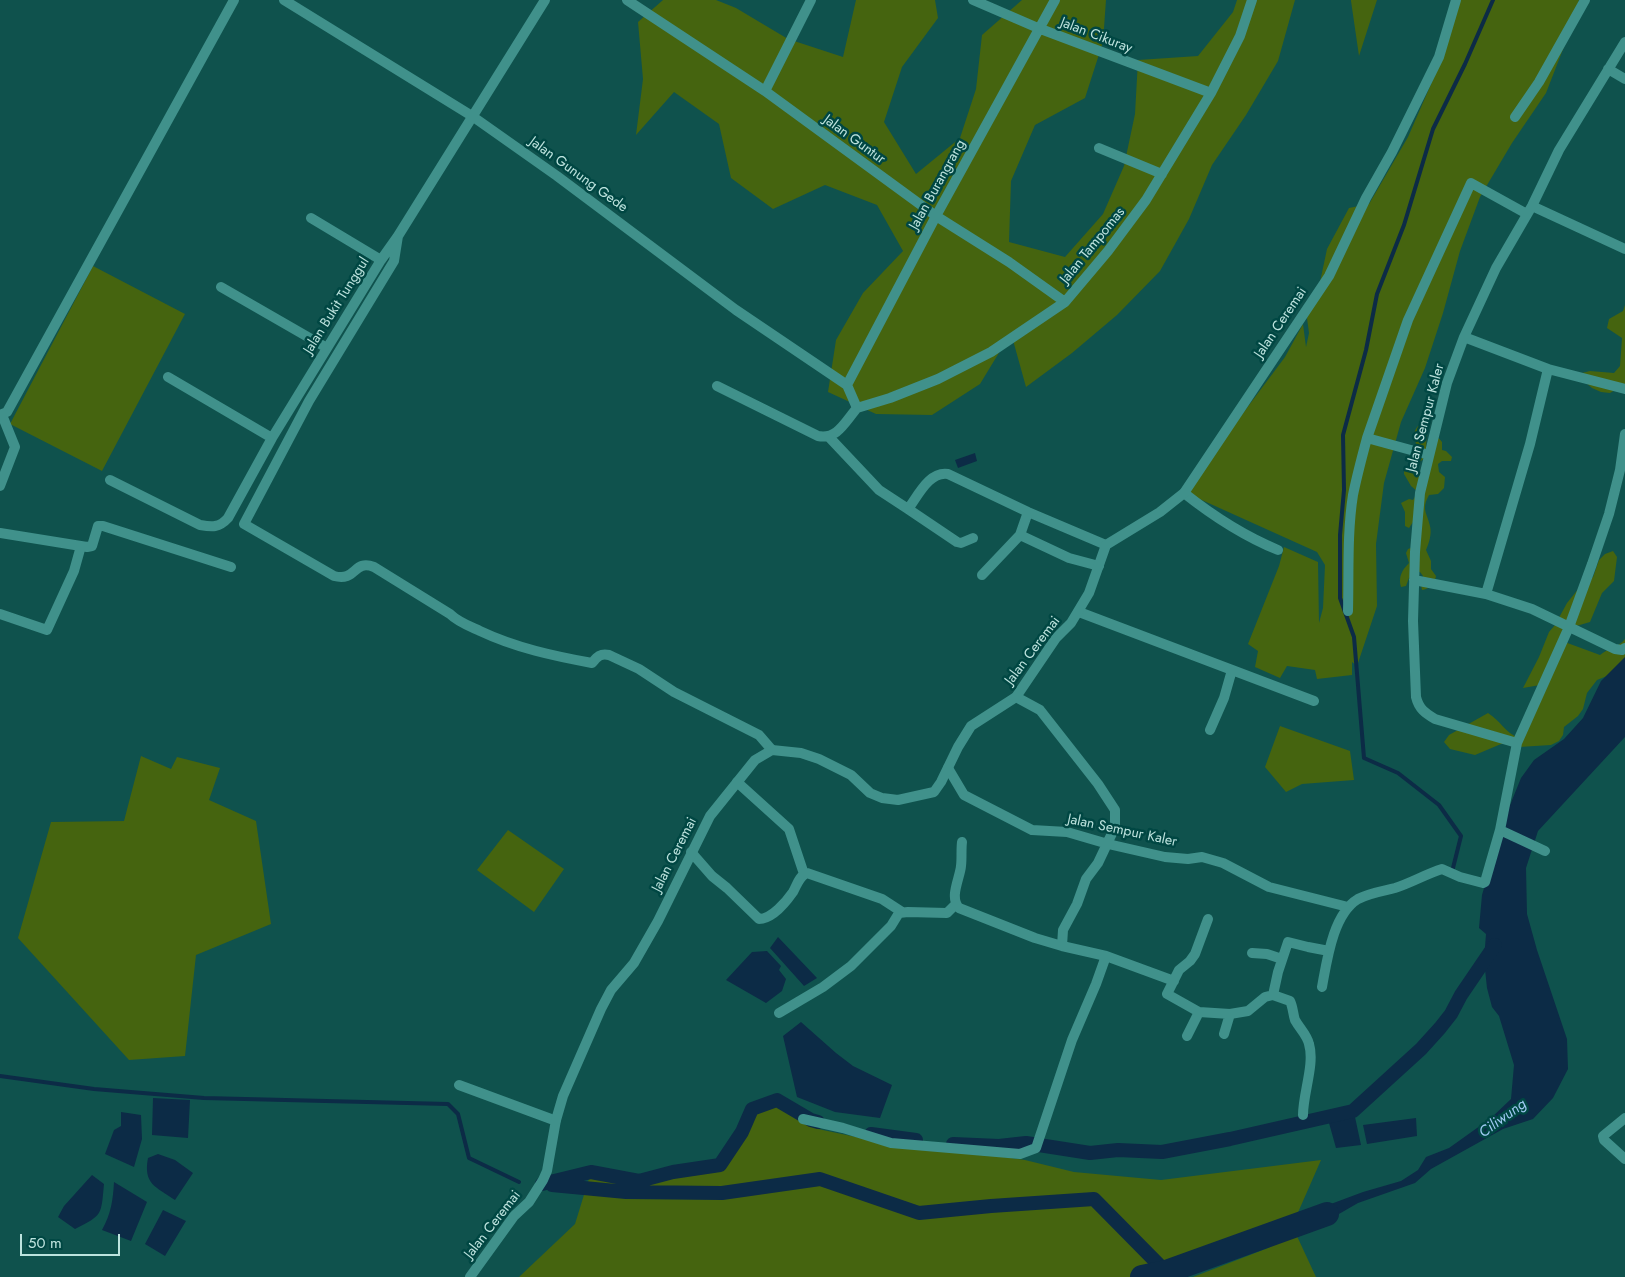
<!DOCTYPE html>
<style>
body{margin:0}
#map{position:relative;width:1625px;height:1277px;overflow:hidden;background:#0f524d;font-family:Jost,sans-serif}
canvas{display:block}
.scale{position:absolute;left:20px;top:1234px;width:100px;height:22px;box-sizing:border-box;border:2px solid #bde3de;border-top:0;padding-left:6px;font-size:15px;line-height:18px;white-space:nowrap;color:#bde3de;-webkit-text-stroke:4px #004743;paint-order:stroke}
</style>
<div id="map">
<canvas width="1625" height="1277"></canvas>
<div class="scale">50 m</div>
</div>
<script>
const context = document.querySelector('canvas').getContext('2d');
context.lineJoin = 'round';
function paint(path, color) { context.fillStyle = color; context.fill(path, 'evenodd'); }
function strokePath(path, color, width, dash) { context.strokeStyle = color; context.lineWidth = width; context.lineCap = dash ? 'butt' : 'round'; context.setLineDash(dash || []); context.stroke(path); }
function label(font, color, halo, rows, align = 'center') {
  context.font = font + ' Jost,sans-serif'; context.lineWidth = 5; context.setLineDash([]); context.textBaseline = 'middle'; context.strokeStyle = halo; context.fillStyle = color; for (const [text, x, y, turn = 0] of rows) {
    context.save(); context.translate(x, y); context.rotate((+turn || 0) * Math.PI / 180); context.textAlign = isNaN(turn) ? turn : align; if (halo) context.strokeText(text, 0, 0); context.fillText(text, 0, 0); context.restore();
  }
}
const green = new Path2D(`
 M663,0H716L736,8L788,39L843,57L856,0H935L938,18L902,67L884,122L916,174L960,138L976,89L982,35L1022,0H1106L1103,42L1085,98L1035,125L1011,181L1009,242L1065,257L1103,214L1124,166L1135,114L1138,60L1198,56L1233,12L1237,0H1295L1278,61L1246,115L1212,165L1189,219L1160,271L1117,315L1072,353L1026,387L1011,333L980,384L932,415L876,414L828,392L836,340L863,293L903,251L877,205L825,185L773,209L731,178L719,124L674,92L636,135L643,79L638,22Z
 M1351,0H1377L1359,56L1351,1Z
 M1452,0H1579L1567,39L1546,93L1512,143L1480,197L1460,251L1443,313L1425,368L1401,422L1384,483L1376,544L1377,606L1357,666L1352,662V675L1317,679L1315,670L1287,666L1280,678L1255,667L1258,651L1248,644L1279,566L1284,547L1318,562L1319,623L1323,608L1325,565L1317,552L1184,492L1285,357L1303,324L1306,347L1309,333L1307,318L1320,282L1327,249L1349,208L1369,204L1408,137L1435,75Z
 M93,266L185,314L102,471L10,424Z
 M1625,305V384L1610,393L1601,392L1592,388L1585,382L1582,373L1590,371L1614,373L1620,366L1622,338L1607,328L1609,319L1623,311Z
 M1420,424H1424L1427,427C1426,438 1427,447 1425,458L1418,463L1417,467L1421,478L1436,435L1442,442V450L1446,451L1452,457L1451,461H1442L1438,464L1439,472L1445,477L1444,488L1438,494L1429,495C1421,510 1427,512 1430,526C1432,534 1429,543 1426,550L1431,561V569L1436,576C1435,584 1429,589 1422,590L1421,585L1423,576L1420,572H1416L1409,578L1406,586L1401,587C1398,577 1402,570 1409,563L1406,553L1408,549L1416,546L1413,522L1409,528L1405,526V512L1401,503L1409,499L1413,500L1418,492L1411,486L1404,474V470L1415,461C1414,456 1416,453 1416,448C1417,438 1410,433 1420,424Z
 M1613,551L1617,557L1614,581L1602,593L1590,622L1573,627L1562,641L1600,655C1608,648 1618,648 1625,639V669L1597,680L1587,693L1583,709L1578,716L1564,727L1563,735L1559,741L1551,745L1519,747L1510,744H1501L1475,755L1450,749L1444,742L1449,735L1488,713C1501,721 1504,732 1519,738L1540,685L1523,688L1539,657L1549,632L1555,625L1567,603L1579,588L1593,577L1599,560L1605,554Z
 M1280,726L1350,751L1354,780L1302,784L1286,792L1265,767Z
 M141,756L171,769L177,757L220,768L209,800L256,821L271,924L196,955L185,1056L129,1060L18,938L51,822L124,821Z
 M508,830L564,869L534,912L477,870Z
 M777,1100L818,1129L913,1149L990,1155L1025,1160L1074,1172L1161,1180L1321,1160L1296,1217V1225L1166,1272L1142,1277H519L575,1224L591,1172L639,1181L675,1172L720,1165L742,1132L752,1109Z
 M1296,1234L1316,1277H1193L1268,1248Z`);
const water = new Path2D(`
 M975,453L977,461L958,468L955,460Z
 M1625,657V737L1538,831L1526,868L1527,914L1537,950L1567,1039L1568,1069L1553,1098L1533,1119L1503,1129L1431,1169L1415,1183L1358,1203L1332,1218L1296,1234V1217L1363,1192L1401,1181L1418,1170L1426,1157L1449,1148L1491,1118L1511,1099L1514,1065L1499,1016L1492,1007L1487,988L1484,960L1486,934L1479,928L1482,895L1504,820L1521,778L1534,760L1564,739L1583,718L1601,681Z
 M778,937L817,978L804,986L770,948Z
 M767,951L781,966L779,970L786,979L782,991L766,1003L726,980L752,952Z
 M801,1022L836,1053L853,1066L892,1085L880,1118L835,1112L797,1097L783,1036Z
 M153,1098L190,1100L188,1138L152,1135Z
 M121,1112L141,1115L142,1139L134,1167L105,1154L114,1130L121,1126Z
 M1355,1117L1361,1145L1336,1148L1329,1123Z
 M1416,1118L1417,1136L1367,1144L1363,1125Z
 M158,1154L175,1160L193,1173L175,1200C156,1187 143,1184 148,1158Z
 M92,1175L104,1184C101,1215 103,1215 75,1229L58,1217L64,1206Z
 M114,1182L147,1202L131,1241L102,1230C111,1214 113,1200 114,1182Z
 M163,1210L186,1221L165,1256L145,1244Z`);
const stream = new Path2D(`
 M1452,872L1461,836L1439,805L1398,773L1364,758L1354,637L1340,598V535L1344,490L1343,435L1366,350L1377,294L1404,225L1433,129L1465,64L1493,0
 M0,1076L94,1089L204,1098L448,1104L458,1114L469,1158L519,1182`);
const canal = new Path2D(`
 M871,1134L916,1140
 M953,1144L999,1146L1026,1143L1090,1153L1118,1150L1162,1152L1230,1139L1353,1111L1421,1049L1440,1028L1451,1014L1461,995L1495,945
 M542,1184L591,1172L639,1181L673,1172L720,1165L742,1132L752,1109L777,1100L811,1120L818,1122
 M552,1185L626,1192L722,1193L820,1179L919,1213L991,1206L1094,1199L1166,1272`);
const river = new Path2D(`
 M1142,1277L1166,1272L1327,1214`);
const minor = new Path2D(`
 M284,0L472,116L557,176L736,310L847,385
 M627,0L765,91L936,216L1009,262L1065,302
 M973,0L1038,28L1211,93
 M1608,69L1625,79
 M765,91L811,0
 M1515,117L1539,82L1585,0
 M1099,148L1162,174
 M1532,206L1625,249
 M311,218L381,260
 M398,236L394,261L309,401L244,524L334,576C357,582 353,559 374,567L450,614C458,622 469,626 480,631C516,648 554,656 592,663C597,657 600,653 609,655L639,669L674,692L759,735L772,750
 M221,287L327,348
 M1464,337L1548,369
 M168,377L272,438
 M847,385L936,216L1055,0
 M717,386L818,436C837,440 845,422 857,408L847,385
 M857,408L890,398L938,379L991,352L1065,302L1108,251L1146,200L1211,93L1240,36L1252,0
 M0,415L7,412L234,0
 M829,437L879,490L908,509C918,496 929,471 948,474L1028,512L1106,545
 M1429,455L1367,438L1408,320L1471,183L1527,214
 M110,480L200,525C212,527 219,528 228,518L272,438L381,260L398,236L545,0
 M0,486L15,447L2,415
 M1184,493C1213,516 1244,536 1278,550
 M908,509L957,542L961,543L973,538
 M0,533L87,547L92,546L98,526H103L231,567
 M1020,535L1069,558L1099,566
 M982,575L1020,535L1028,512
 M1414,580L1486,594L1532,609L1615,649L1622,650L1625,648
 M1486,594L1530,444L1548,369L1625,389
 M1348,611C1349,573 1347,533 1353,495C1357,475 1362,457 1367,438
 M1079,612L1314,701
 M0,614L47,630L74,571L81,546
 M1016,697L1040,710L1098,784L1115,810V827L1098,863L1086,879L1077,904L1063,930L1062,946
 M1210,730L1224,698L1232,670
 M1517,743L1435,719C1425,713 1419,709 1416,697L1413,621L1415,552L1420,493L1447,383L1464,337L1496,268L1532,206L1559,150L1625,42
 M948,768L964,795L1032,830L1067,832L1108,844L1165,857L1188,859L1202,857L1223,863L1269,887L1348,907
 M737,782L789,829L804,874
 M1500,830L1545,851
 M962,842C961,850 962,858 961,866C960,878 949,897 959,908L1035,938L1062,946L1106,956L1174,981
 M691,852L712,876L727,888L759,919C772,919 786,902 793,892C797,885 799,876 807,873L882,899L902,912
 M1208,919L1195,954L1190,961L1179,970L1167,994L1199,1012L1230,1014L1248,1011L1265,997L1273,995L1278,972L1288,942L1308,947L1329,951
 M1252,953L1267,954L1282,959
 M1322,987C1327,960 1333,914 1358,899C1369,893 1383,891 1395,888C1411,883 1426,874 1442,869L1460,877L1483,883L1485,882L1500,830L1517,743L1569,627L1592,564L1609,514L1620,470L1625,434
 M1273,995L1290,1001C1293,1007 1293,1014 1295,1020C1300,1029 1307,1035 1309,1044C1315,1064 1303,1093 1303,1115
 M779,1013L823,987L851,966L891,926L899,913L908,912L947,913L956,904
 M1224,1034L1230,1014
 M1187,1036L1199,1012
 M459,1085L551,1119L556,1120
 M1625,1118L1603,1136L1604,1140L1625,1159
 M803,1119L843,1128L891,1143L1020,1154L1036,1148L1072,1040L1096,984L1106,956`);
const tertiary = new Path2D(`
 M470,1277L514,1216L529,1202L543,1180L547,1171L556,1120L563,1096L601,1009L611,990L634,963L658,921L710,816L755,760L772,750L801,753L819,759L851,775L870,793L882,798L898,800L934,792L941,782L958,747L971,726L1016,697L1056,638L1071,623L1089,593L1106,545L1160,512L1184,493L1329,276L1366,198L1392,152L1439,57L1456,0`);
const streetNames = [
 ["Jalan Cikuray",1096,36,21],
 ["Jalan Guntur",854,140,36],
 ["Jalan Gunung Gede",578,175,36],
 ["Jalan Burangrang",938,185,-61],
 ["Jalan Tampomas",1093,246,-51],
 ["Jalan Bukit Tunggul",337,306,-58],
 ["Jalan Ceremai",1281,323,-56],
 ["Jalan Sempur Kaler",1426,418,-75],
 ["Jalan Ceremai",1033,651,-53],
 ["Jalan Sempur Kaler",1122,831,12],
 ["Jalan Ceremai",675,855,-63],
 ["Jalan Ceremai",493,1225,-52]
];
const waterNames = [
 ["Ciliwung",1503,1119,-36]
];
paint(green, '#45640f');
paint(water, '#0c2b46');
strokePath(stream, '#0c2b46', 4);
strokePath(canal, '#0c2b46', 14);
strokePath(river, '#0c2b46', 24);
strokePath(minor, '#40918b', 10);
strokePath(tertiary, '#40918b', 10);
label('14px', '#bde3de', '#004743', streetNames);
label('italic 15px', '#9fcaf3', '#004743', waterNames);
</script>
